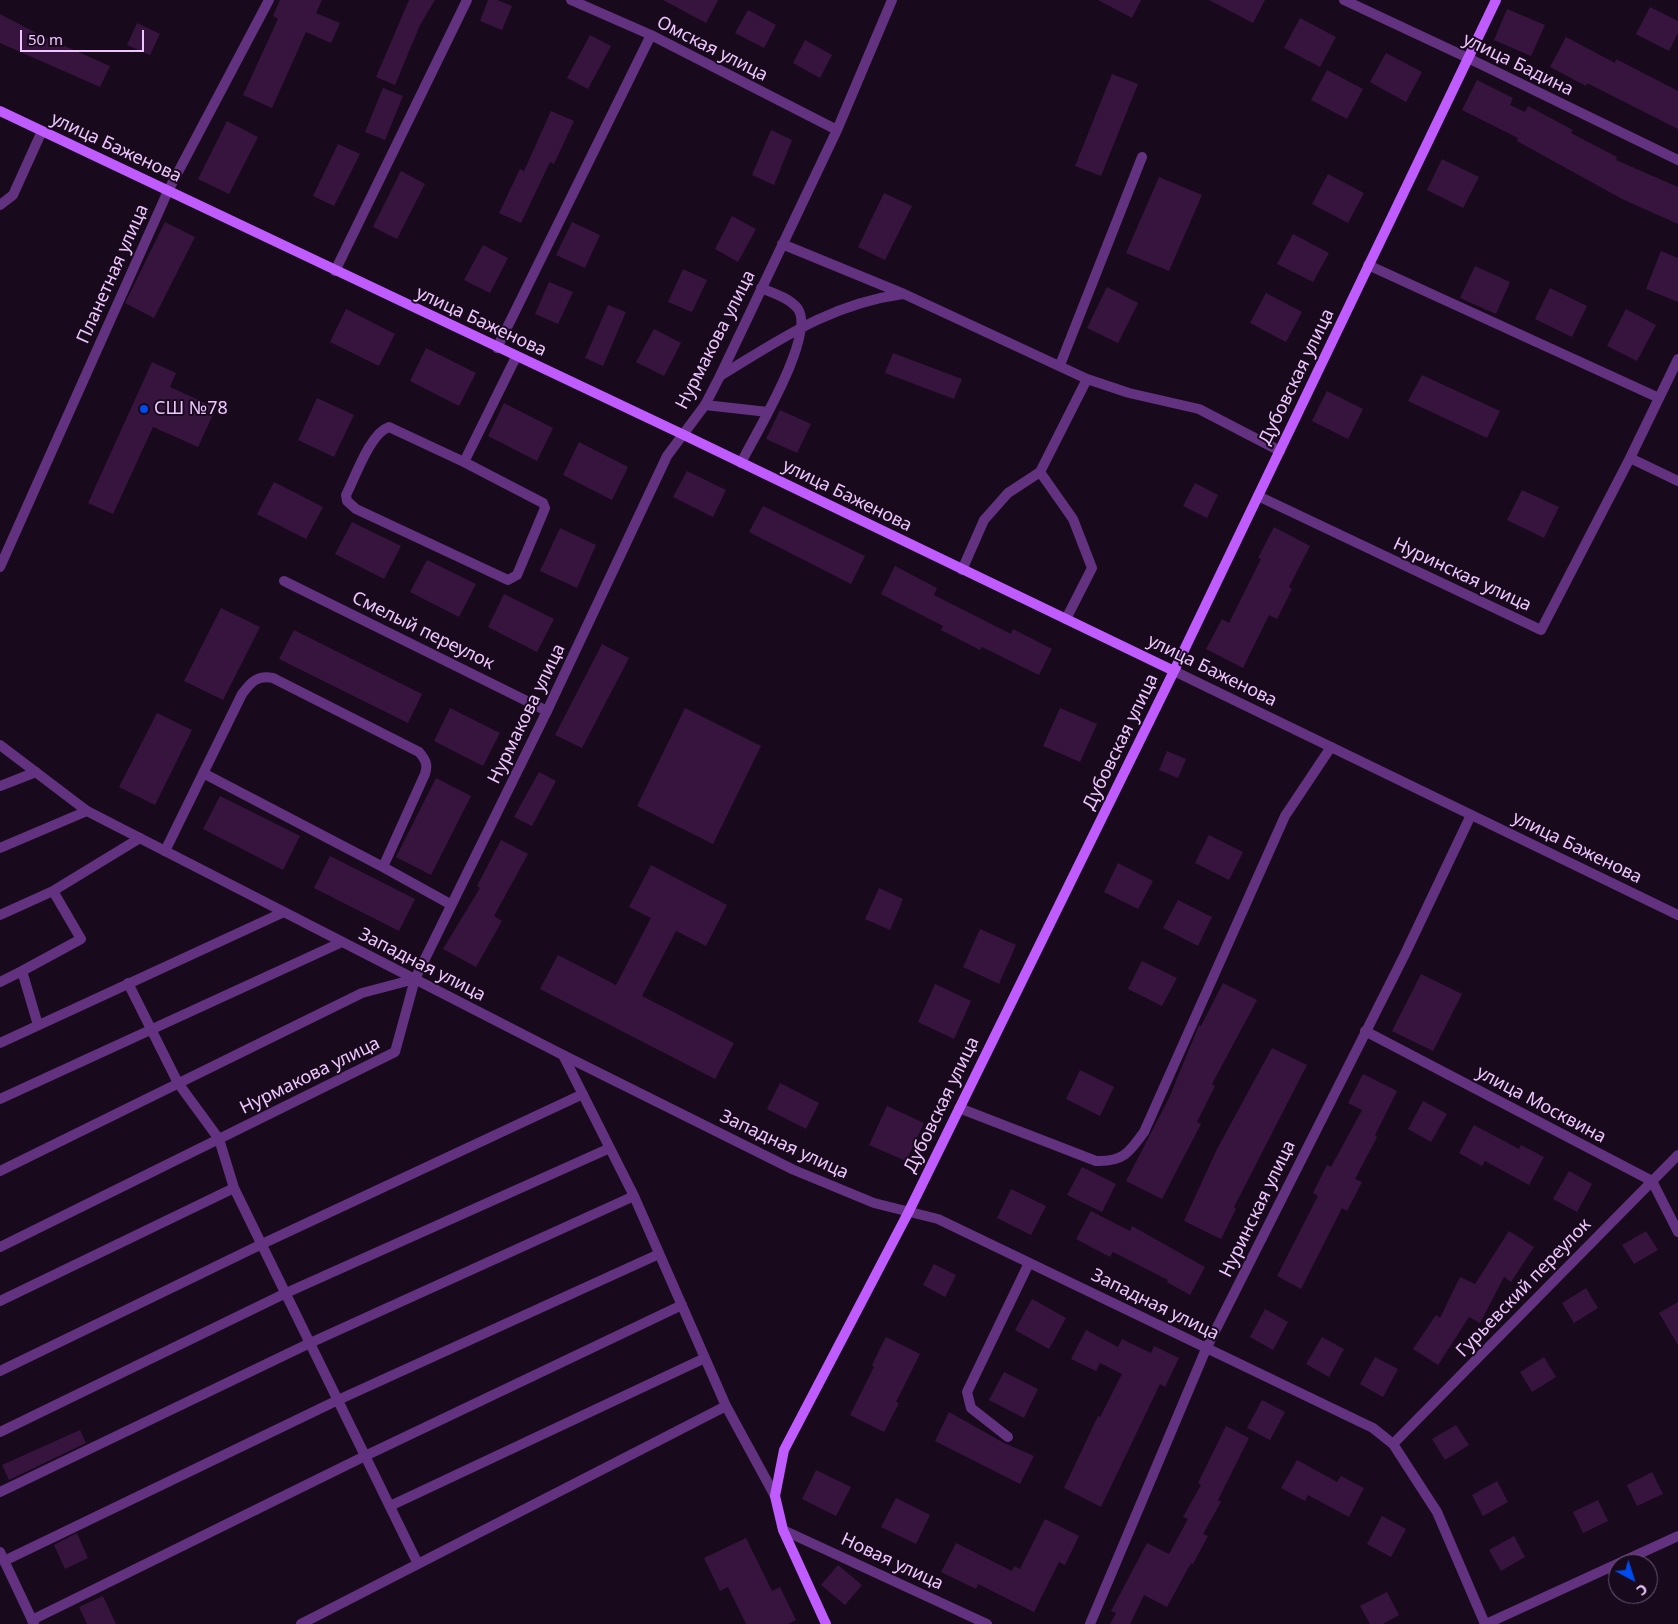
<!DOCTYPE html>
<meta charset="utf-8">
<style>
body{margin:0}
#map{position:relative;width:1678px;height:1624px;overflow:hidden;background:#180a1c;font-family:"Noto Sans",sans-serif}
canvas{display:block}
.north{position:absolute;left:1608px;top:1554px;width:50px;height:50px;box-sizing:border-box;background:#180a1c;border:1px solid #6e5577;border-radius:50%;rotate:140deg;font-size:14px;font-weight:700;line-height:20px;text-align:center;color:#eec5ff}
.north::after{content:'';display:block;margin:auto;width:18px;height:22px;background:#004bf0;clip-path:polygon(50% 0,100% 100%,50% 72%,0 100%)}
.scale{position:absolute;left:20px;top:30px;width:124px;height:22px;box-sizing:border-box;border:2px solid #eec5ff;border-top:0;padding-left:6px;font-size:15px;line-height:18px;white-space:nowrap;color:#eec5ff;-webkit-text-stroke:4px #180a1c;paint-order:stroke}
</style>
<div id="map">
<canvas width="1678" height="1624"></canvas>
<div class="north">С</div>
<div class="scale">50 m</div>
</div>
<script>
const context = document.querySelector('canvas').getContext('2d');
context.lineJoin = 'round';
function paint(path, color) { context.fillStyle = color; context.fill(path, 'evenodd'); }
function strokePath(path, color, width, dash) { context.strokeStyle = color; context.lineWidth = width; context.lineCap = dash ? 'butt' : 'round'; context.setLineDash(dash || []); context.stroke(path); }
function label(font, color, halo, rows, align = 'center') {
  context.font = font + ' "Noto Sans",sans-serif'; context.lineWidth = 4; context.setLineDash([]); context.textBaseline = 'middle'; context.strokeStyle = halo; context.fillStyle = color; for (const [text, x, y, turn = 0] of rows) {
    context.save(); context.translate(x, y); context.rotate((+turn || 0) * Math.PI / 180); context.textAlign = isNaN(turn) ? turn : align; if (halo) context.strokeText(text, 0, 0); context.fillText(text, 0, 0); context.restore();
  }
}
const building = new Path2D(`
 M280,0H322L316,13L340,23L331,43L306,32L272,108L243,95L278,19L273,16Z
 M409,0H435L420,25L395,85L376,77Z
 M488,0H497L512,6L502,30L480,21Z
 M663,0H718L706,23Z
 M1098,0H1141L1132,18Z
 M1209,0H1265L1253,23Z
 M1650,7L1678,21V33L1669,51L1636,34Z
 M1507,9L1545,25L1531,56L1494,40Z
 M748,10L776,25L764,48L735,33Z
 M0,14L40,35L110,66L100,87L0,43Z
 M1300,18L1336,37L1320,67L1284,48Z
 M137,23L160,34L150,55L127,45Z
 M590,35L611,46L588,89L567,78Z
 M1566,37L1615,63L1616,59L1678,91V129L1587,83L1586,86L1550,67Z
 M805,40L832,55L820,78L793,63Z
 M1386,53L1422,72L1406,102L1370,82Z
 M1327,70L1363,89L1347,119L1311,100Z
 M1112,74L1138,84L1101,176L1075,166Z
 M1477,80L1513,98L1510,105L1525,112L1528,106L1573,130L1571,133L1617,157L1616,160L1678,187V224L1622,199L1517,141L1518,138L1462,110Z
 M383,88L403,96L385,140L365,132Z
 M551,111L574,121L554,164L550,162L521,223L499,213L520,169L524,171Z
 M227,121L258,137L229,194L198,179Z
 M771,130L792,140L774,185L752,175Z
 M338,144L360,154L334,206L313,196Z
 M1442,159L1479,177L1463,208L1427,190Z
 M401,171L425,184L397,239L373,227Z
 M1328,174L1364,193L1348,223L1312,204Z
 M1159,177L1202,195L1169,271L1126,253Z
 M884,193L912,206L885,260L858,247Z
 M732,216L756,229L738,262L715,249Z
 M165,222L195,237L154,318L125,303Z
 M572,222L600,235L585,268L556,255Z
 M1293,234L1329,253L1313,282L1277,264Z
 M483,245L508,258L490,293L464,280Z
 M1661,251L1678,258V302L1646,289Z
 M1475,266L1510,282L1496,314L1460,298Z
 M683,269L707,280L692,312L668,302Z
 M549,282L573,292L558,324L535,314Z
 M1107,287L1138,303L1118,343L1087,328Z
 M1550,288L1587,306L1572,337L1535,319Z
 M1266,293L1302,312L1286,342L1250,323Z
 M608,305L626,312L603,366L585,358Z
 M346,309L395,334L379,366L330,342Z
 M1626,309L1656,325L1637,361L1607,346Z
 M654,329L681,343L664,376L636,362Z
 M426,348L476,373L459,406L410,381Z
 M893,353L962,379L954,399L885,373Z
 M152,362L176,373L170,387L216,408L198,447L153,427L113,514L88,503Z
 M1422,375L1500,411L1487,438L1408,401Z
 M1327,391L1363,409L1348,439L1312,421Z
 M317,398L354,415L334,457L298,440Z
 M504,403L553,428L537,461L488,436Z
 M780,410L811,424L797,453L766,439Z
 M579,442L628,467L612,500L563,475Z
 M687,471L726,490L713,517L673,497Z
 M274,482L323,507L306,539L257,514Z
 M1195,483L1218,495L1207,518L1183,506Z
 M1522,490L1559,507L1544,538L1507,520Z
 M763,506L865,556L851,584L749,532Z
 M352,522L401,546L384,579L335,554Z
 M1274,527L1310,546L1289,587L1292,589L1277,619L1269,615L1243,668L1206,649L1222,619L1229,623L1261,559L1258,558Z
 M560,528L596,545L577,588L540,571Z
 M427,560L476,584L459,617L410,592Z
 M895,566L937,588L934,595L1011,634L1013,629L1052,649L1039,675L982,647L980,650L941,630L943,626L881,594Z
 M504,594L554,619L537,652L488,627Z
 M221,608L260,627L223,700L184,681Z
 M294,630L422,694L408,723L279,659Z
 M602,644L629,658L582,748L555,735Z
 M450,708L500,733L483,766L434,741Z
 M685,708L761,746L713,844L637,806Z
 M1060,708L1097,724L1080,762L1043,746Z
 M157,713L192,730L155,805L119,787Z
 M1167,751L1186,759L1178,778L1159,770Z
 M539,772L556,781L532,826L514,817Z
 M436,778L471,796L431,875L396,857Z
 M220,796L300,836L283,870L203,829Z
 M1209,835L1243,852L1229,880L1195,863Z
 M501,840L528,854L494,916L502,921L476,967L443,949L480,888L477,886Z
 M330,856L415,899L399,931L314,888Z
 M1118,863L1153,881L1138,909L1104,892Z
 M651,865L727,905L706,946L676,931L642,996L734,1043L715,1079L540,989L558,955L616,985L651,918L629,907Z
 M879,888L903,899L890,930L865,919Z
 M1178,900L1212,917L1198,946L1163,928Z
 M980,929L1016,945L999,984L963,967Z
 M1142,961L1177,978L1162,1006L1128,989Z
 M1421,974L1462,994L1433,1051L1392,1031Z
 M1223,983L1257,1000L1212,1084L1215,1086L1197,1122L1201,1124L1162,1199L1126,1181L1169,1098L1199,1025L1201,1026Z
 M935,984L971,1001L954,1039L918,1022Z
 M1272,1048L1307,1065L1234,1207L1236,1209L1221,1239L1184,1221L1217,1149Z
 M1080,1070L1114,1087L1100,1116L1066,1099Z
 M1363,1074L1397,1091L1375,1135L1377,1137L1355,1179L1362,1182L1347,1211L1342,1208L1301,1289L1277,1276L1318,1196L1313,1193L1327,1165L1331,1167L1362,1110L1348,1103Z
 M780,1083L819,1103L806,1129L767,1109Z
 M1423,1101L1447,1114L1431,1142L1408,1129Z
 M887,1106L924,1123L906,1161L869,1145Z
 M1474,1125L1519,1149L1521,1145L1544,1157L1529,1185L1485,1161L1482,1166L1459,1153Z
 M1082,1167L1116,1184L1102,1212L1067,1195Z
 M1569,1171L1592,1184L1577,1212L1553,1199Z
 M1011,1189L1046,1206L1031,1235L997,1218Z
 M1091,1211L1130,1231L1132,1226L1205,1267L1190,1295L1167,1282L1168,1280L1113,1252L1110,1257L1076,1239Z
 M1509,1231L1534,1247L1511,1282L1504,1277L1480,1323L1469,1317L1438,1365L1413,1349L1436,1315L1440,1318L1460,1277L1475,1284Z
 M1646,1231L1658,1250L1634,1264L1622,1245Z
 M934,1264L956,1275L945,1297L923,1285Z
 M1586,1288L1598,1308L1574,1323L1562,1303Z
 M1032,1299L1066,1318L1049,1349L1015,1330Z
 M1678,1302V1345L1659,1313Z
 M1265,1309L1288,1322L1273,1350L1250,1337Z
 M1086,1330L1118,1347L1122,1339L1151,1353L1154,1346L1179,1358L1165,1387L1160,1384L1101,1507L1064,1488L1098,1416L1100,1417L1122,1374L1100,1363L1096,1371L1071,1359Z
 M886,1337L920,1354L896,1402L899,1403L884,1432L850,1415L874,1367L872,1365Z
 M1322,1337L1344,1349L1329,1377L1306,1364Z
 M1375,1357L1398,1369L1383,1397L1360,1384Z
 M1544,1357L1556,1377L1532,1392L1520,1372Z
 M1004,1372L1038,1389L1024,1418L989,1400Z
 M1262,1400L1285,1412L1270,1440L1247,1428Z
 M949,1412L1004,1443L1034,1456L1020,1484L935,1441Z
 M1456,1425L1469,1445L1445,1460L1432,1439Z
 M1226,1426L1249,1438L1218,1500L1221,1502L1203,1534L1208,1536L1193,1564L1191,1563L1167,1607L1144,1595L1130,1624H1110L1116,1613L1111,1611L1147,1543L1169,1554L1188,1519L1183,1517L1201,1485L1198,1483Z
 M80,1430L86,1443L9,1480L2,1465Z
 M1297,1460L1337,1482L1341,1476L1364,1488L1349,1517L1308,1495L1305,1501L1281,1488Z
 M816,1470L851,1487L836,1516L802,1499Z
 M1652,1472L1663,1494L1637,1506L1627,1485Z
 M1497,1481L1508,1502L1483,1516L1472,1495Z
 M896,1498L930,1515L916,1544L881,1527Z
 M1598,1500L1608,1521L1583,1533L1573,1512Z
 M1382,1516L1406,1529L1391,1557L1367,1544Z
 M1045,1519L1079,1536L1065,1565L1059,1562L1034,1612L978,1584L976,1589L941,1572L956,1543L1012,1571L1014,1566L1020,1569Z
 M77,1533L88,1558L65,1569L54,1545Z
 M1514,1536L1525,1557L1501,1571L1489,1550Z
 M746,1538L772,1591L780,1587L796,1620L788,1624H746L728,1587L720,1591L704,1558Z
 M838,1565L862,1585L845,1605L821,1585Z
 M1387,1592L1399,1615L1383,1624H1370L1360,1606Z
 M103,1596L116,1624H87L79,1607Z`);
const service = new Path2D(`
 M0,205L13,195L42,131
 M782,244L904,294L1087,379L1129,393L1199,409L1280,451
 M1060,365L1142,157
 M720,376C781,339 830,304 903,294
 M705,405L768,412
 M741,463C755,435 816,335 798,309C790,298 773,293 761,288
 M962,570L984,520L1008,493L1040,472
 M284,581L547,711
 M1066,619L1092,568L1073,519L1040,472L1087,379
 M203,773L383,867
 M0,786L36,772
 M0,848L87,811
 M165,851L242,694C251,682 257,675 273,678L419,752C426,760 428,765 425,774L383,867L450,904
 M53,891L140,838
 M0,915L53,891L81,939L22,971L38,1025
 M0,982L22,971
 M128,983L178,1083L219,1139L234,1188L418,1564
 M0,1043L284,912
 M563,1055L634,1196L726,1406L775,1496
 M0,1099L342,942
 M0,1171L362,993L415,979L395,1052L0,1247
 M0,1301L234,1188
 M0,1371L262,1244L583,1094
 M0,1432L286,1293L610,1148
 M0,1492L310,1343L634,1196
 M390,1506L705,1358
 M4,1561L338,1400L659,1254
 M32,1620L365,1456L682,1305
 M301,1624L726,1406`);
const minor = new Path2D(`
 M571,0L651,35L837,130
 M1344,0L1468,58
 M1368,265L1659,398
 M335,271L467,0
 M497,348L651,35
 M389,427L464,462L543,503L545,508L517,575L508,580L356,509L347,501L346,495C355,478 370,433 389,427Z
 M1630,458L1678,481
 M464,462L516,357
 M1258,496L1541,630L1630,458L1678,359
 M0,567L168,191L269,0
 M0,745L87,811L563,1055L794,1170L874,1203L938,1219L1373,1428L1393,1444L1437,1512L1485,1624
 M415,979L547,711L667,456L705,405L720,376L837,130L892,0
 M1365,1031L1652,1181L1678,1232
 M959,1108L1096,1161C1123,1162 1129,1153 1144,1132L1285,816L1331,747
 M1008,1437L971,1408L967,1392L1029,1263
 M1393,1444L1678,1155
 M783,1530L987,1624
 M1090,1624L1206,1349L1404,956L1471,815
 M1486,1624L1678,1536`);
const tertiary = new Path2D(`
 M1468,58L1678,160
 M1174,671L1678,915
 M0,1552L34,1624`);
const secondary = new Path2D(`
 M0,111L684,435L1174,671
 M826,1624L783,1530L775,1496L784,1450L908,1213L1174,671L1496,0`);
const markers = [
 [144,409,5,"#004bf0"]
];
const streetNames = [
 ["Омская улица",712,49,27],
 ["улица Бадина",1518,65,26],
 ["улица Баженова",116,148,25],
 ["Планетная улица",113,274,-66],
 ["улица Баженова",481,322,25],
 ["Нурмакова улица",716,340,-63],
 ["Дубовская улица",1297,377,-64],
 ["улица Баженова",847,496,26],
 ["Нуринская улица",1462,575,25],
 ["Смелый переулок",423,631,26],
 ["улица Баженова",1212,671,26],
 ["Нурмакова улица",527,714,-64],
 ["Дубовская улица",1121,742,-64],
 ["улица Баженова",1577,848,26],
 ["Западная улица",422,965,27],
 ["Нурмакова улица",310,1076,-26],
 ["Дубовская улица",942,1105,-64],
 ["улица Москвина",1541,1105,28],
 ["Западная улица",784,1145,25],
 ["Нуринская улица",1258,1209,-64],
 ["Гурьевский переулок",1524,1288,-46],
 ["Западная улица",1155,1305,26],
 ["Новая улица",892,1562,25]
];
const poiNames = [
 ["СШ №78",154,409]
];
paint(building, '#36143e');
strokePath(service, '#62317f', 10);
strokePath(minor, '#62317f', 10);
strokePath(tertiary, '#62317f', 10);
strokePath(secondary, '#c05cff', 10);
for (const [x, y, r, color] of markers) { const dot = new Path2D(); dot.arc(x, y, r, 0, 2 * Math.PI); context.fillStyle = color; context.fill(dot); strokePath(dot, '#180a1c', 2); }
label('18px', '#eec5ff', '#180a1c', streetNames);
label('18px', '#eec5ff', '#180a1c', poiNames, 'left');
</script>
